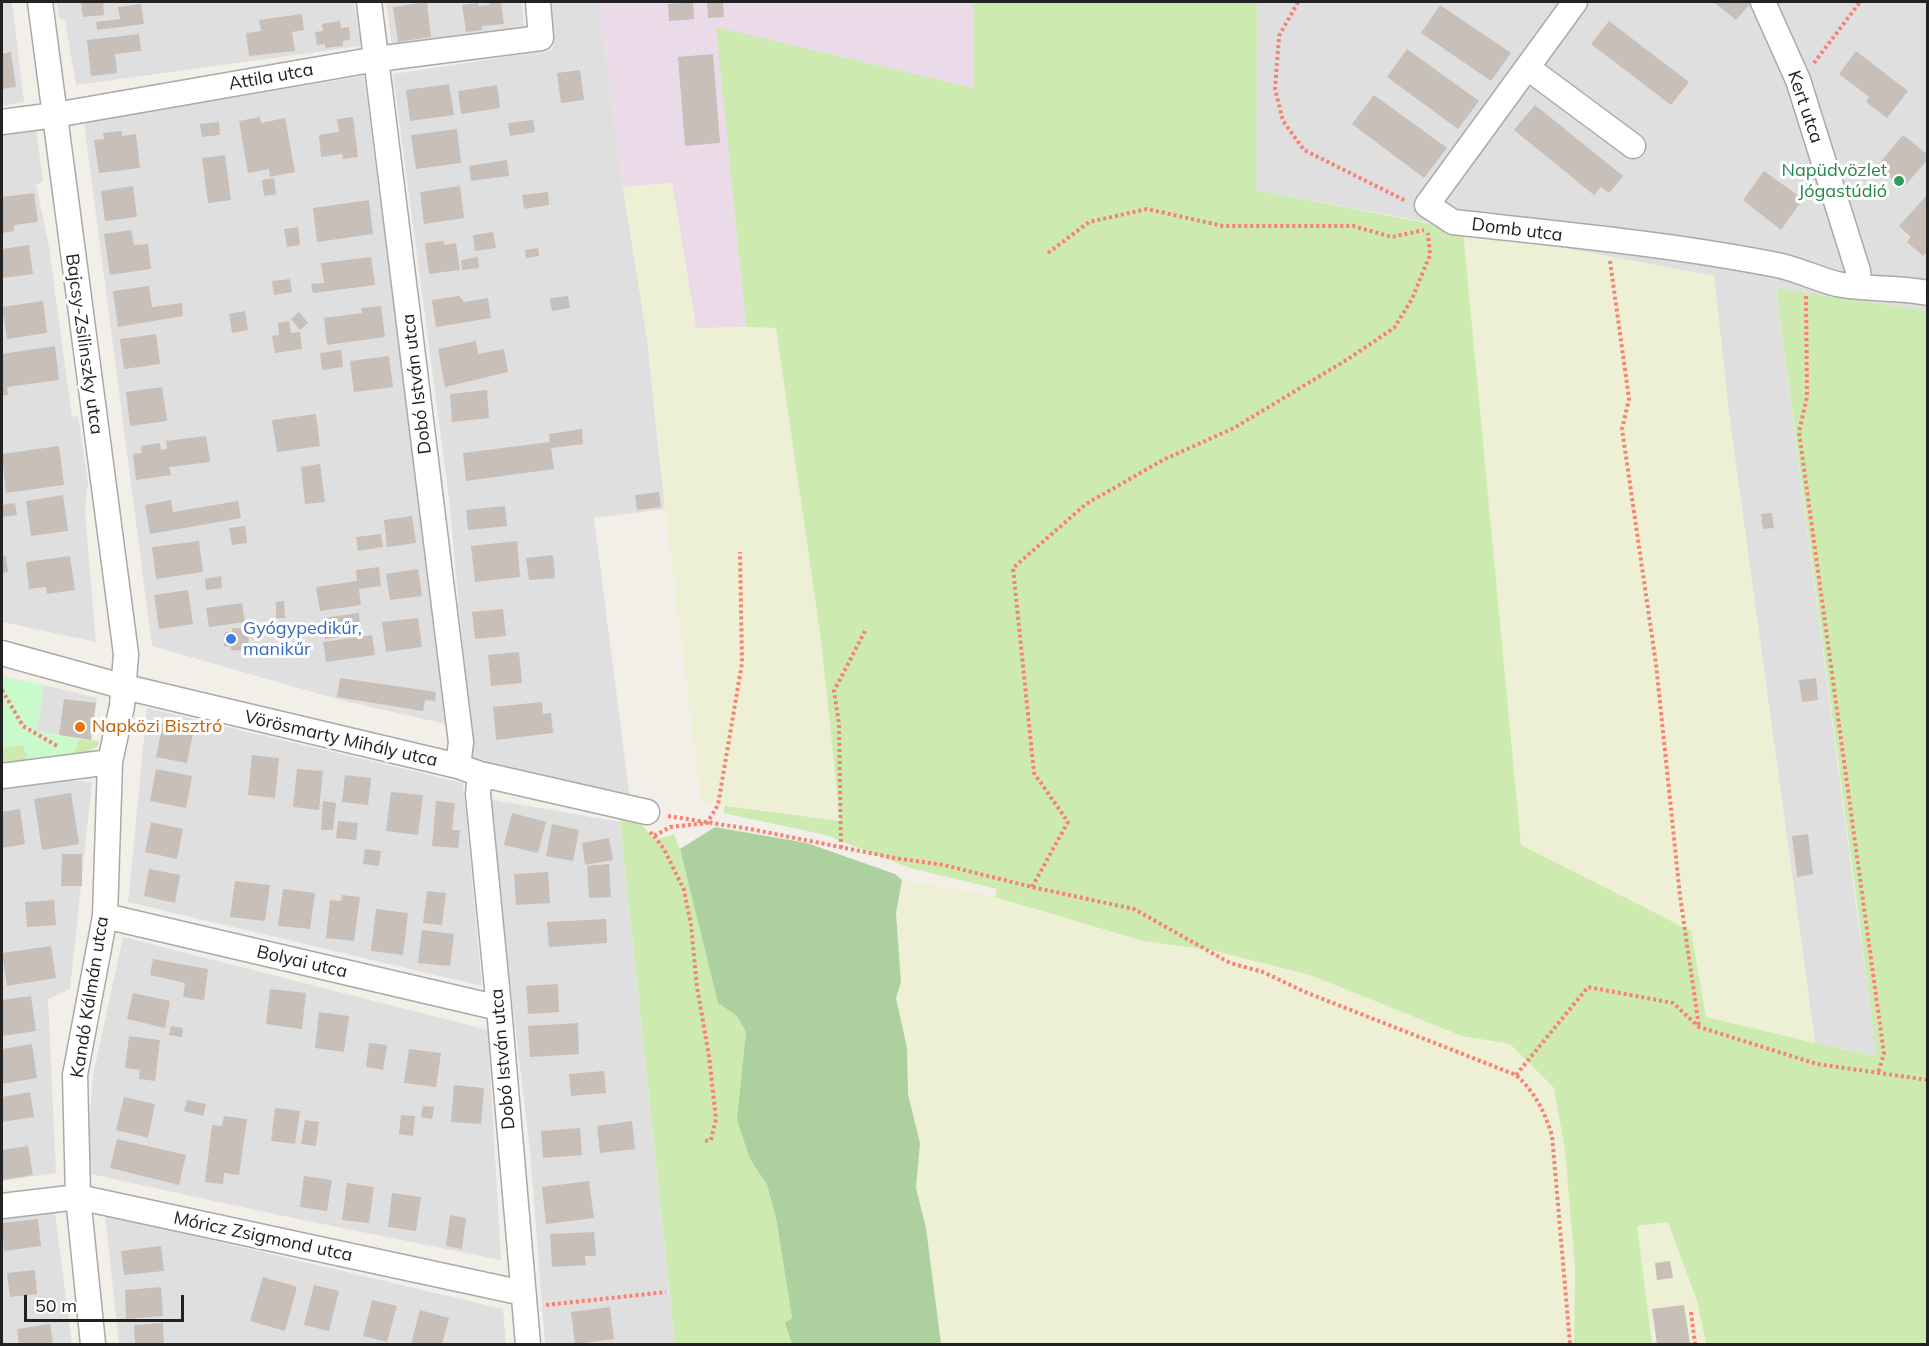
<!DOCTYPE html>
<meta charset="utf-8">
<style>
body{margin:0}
#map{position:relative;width:1929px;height:1346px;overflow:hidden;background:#f2efe9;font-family:Mulish,sans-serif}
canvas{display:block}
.frame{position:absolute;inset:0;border:3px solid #222;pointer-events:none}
.scale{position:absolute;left:24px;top:1295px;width:160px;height:27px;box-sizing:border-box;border:3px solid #222;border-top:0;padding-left:8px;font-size:18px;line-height:21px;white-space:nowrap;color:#222;-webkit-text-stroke:4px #fff;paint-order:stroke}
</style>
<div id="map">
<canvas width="1929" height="1346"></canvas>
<div class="frame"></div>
<div class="scale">50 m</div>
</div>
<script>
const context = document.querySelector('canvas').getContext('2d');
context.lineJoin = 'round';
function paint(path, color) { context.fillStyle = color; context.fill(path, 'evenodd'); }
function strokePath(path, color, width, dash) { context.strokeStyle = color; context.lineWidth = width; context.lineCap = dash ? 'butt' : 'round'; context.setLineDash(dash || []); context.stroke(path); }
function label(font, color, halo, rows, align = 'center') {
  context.font = font + ' Mulish,sans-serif'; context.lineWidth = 6; context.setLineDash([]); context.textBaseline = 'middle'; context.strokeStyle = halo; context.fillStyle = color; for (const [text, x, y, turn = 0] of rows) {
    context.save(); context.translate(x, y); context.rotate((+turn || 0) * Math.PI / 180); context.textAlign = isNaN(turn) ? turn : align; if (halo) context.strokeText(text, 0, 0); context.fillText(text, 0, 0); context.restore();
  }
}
const residential = new Path2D(`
 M2,2H12L24,102L2,106Z
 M57,2H354L361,46L76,85L65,21L59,18Z
 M386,2H522L524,29L392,46Z
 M548,2H599L623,187L647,338L665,509L594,518L630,799L473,760L449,498L393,74L553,50Z
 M1257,2H1927V311L1776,289L1858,920L1878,1056L1815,1043L1729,414L1714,276L1256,190Z
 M364,76L396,326L450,725L344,701L152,646L84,122Z
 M36,129L43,182L36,184L49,247L72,417L78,416L88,482L85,510L96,642L2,622V131Z
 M44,685L97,698L91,740L37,731Z
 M147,708L463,783L482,986L128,902Z
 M65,780L92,782L70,989L48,999L56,1173L2,1181V789Z
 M488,799L620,822L675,1344H545L530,1151Z
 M123,937L488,1030L501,1260L283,1216L91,1174L87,1154L93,1075Z
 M53,1198L72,1344H2V1205Z
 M105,1215L503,1309L506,1344H119Z`);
const industrial = new Path2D(`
 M599,2H973L974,88L717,28L746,327L696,328L672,183L623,187Z`);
const farmland = new Path2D(`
 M672,183L696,328H776L821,640L840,821L725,806L701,801L665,509L647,338L623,187Z
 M1463,230L1714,276L1729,414L1815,1043L1706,1017L1691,931L1521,845Z
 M902,880L995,896L1143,941L1211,950L1310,975L1462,1036L1510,1044L1554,1088L1565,1150L1575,1269L1574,1344H941L926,1228L916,1188L920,1143L908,1094L907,1048L896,998L901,982L896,913Z
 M1668,1222L1697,1301L1706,1344H1652L1637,1226Z`);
const grass = new Path2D(`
 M973,2H1257L1256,190L1463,230L1521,845L1691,931L1706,1017L1815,1043L1877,1056L1776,288L1927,311V1344H1706L1697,1301L1668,1222L1637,1226L1652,1344H1574L1575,1269L1565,1150L1554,1088L1510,1044L1462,1036L1310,975L1211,950L1143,941L995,897L997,889L910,868L826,835L723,813L725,806L840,821L821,640L776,328L746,327L716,27L974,88Z
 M79,739L99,741L97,747L75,757L2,771V748L20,745L24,746L27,756L26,762L72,755Z
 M623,810L636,819L655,840L674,834L680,849L718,1003L737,1016L746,1032L743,1071L750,1159L767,1185L776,1218L792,1318V1344H675L620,822Z`);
const forest = new Path2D(`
 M715,827L807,843L895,874L902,880L896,913L901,982L896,998L907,1048L908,1094L920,1143L916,1188L926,1228L941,1344H792L785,1323L792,1318L776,1218L767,1185L750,1159L737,1120L746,1032L737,1016L718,1003L680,849Z`);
const park = new Path2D(`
 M2,676L44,685L37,731L79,739L73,755L26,762L27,756L24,746L20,745L2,748Z`);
const building = new Path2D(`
 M81,2H103L104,15L83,17Z
 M427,2L431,37L398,42L393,7Z
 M489,2H501L504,24L482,26V30L466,32L462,5L478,3L479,6L490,5Z
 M693,2L694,19L669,21L668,4Z
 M707,2H723L724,17L708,18Z
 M1714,2H1752L1736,20Z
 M141,4L144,24L97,30L96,22L120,19L118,7Z
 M1440,5L1511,53L1491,81L1421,33Z
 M302,14L304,30L292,32L295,51L249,56L246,33L261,31L259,20Z
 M340,21L341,28L349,27L350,40L343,41V46L325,48V44L317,45L315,32L323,31L322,24Z
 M1609,21L1689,82L1671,105L1591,44Z
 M139,34L141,51L115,54L117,73L91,76L87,40Z
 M1407,49L1479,101L1458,129L1387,77Z
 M1856,51L1908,91L1887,118L1866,102L1869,97L1839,74Z
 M11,52L16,87L2,89V54Z
 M713,54L720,143L685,146L678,57Z
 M580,70L584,100L561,103L557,73Z
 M449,84L454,115L410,121L406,90Z
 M497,85L500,108L461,114L458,91Z
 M1374,95L1447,148L1424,178L1352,124Z
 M1535,105L1623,176L1609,193L1601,187L1594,195L1514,130Z
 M260,117L261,123L285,118L295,172L270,177L269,169L248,173L239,121Z
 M353,117L358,157L343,159L342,154L321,157L319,135L339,132L337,119Z
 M533,120L535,132L510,136L508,123Z
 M219,122L220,135L202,137L200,124Z
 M457,129L461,163L416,169L411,135Z
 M122,131V136L136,134L140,168L99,173L94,140L104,139L103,133Z
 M1903,135L1928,155V159L1903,188L1877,166Z
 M225,155L231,200L208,203L202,158Z
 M507,160L509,176L471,181L469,166Z
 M1764,171L1803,199L1781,230L1743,200Z
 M274,178L276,194L264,196L262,180Z
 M133,186L137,217L105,221L101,191Z
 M460,186L464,218L424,224L420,192Z
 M548,192L549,205L524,209L522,195Z
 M34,193L38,222L14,225V231L2,233V197Z
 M1928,194V251L1923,256L1907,242L1911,237L1899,226Z
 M369,200L373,234L317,242L313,208Z
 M298,227L300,245L287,247L284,229Z
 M131,230L134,245L148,244L151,269L110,275L104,234Z
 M493,232L496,248L475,251L473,235Z
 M444,241V245L456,243L460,270L429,274L425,243Z
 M29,245L33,274L2,278V249Z
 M538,248L539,256L526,258L525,250Z
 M371,257L375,285L313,293L311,284L324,283L321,263Z
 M478,257L479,268L462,270L461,260Z
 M290,279L292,292L274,295L272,281Z
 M149,286L152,307L182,303L183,316L118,327L113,291Z
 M459,296L464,302L488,298L491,318L436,327L432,300Z
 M568,296L570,308L552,311L550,298Z
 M43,301L47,333L7,339L2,307Z
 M381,306L385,337L327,345L324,318L362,313L361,308Z
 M245,311L248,330L232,333L229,314Z
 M299,312L308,323L300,330L291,319Z
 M289,321L291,333L300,332L302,349L275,353L272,336L279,335L278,323Z
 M156,334L160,364L124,369L120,339Z
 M476,341L478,354L504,349L508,372L445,387L438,349Z
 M55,346L59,380L7,387L8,395L2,396V354Z
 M341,350L343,367L322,370L320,353Z
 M389,356L393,387L354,392L350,361Z
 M162,387L167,421L130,426L126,392Z
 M487,390L489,418L452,422L450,394Z
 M316,414L320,446L277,452L272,420Z
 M582,429L583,444L551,448L554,469L466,481L463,453L550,442L549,434Z
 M206,436L210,462L169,467L171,475L136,480L133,454L142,453L141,446L160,443L161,450L167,449L166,441Z
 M59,446L64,485L6,493L2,454Z
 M320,464L325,502L305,504L301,467Z
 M659,492L661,507L637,510L635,495Z
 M63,495L68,531L31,536L26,501Z
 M171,500L173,512L238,501L241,518L150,534L145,505Z
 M15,503L17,515L2,517V505Z
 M505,506L507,526L468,530L466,510Z
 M1772,513L1774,528L1763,529L1761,514Z
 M412,516L416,543L387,547L384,520Z
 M245,526L247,543L232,545L229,528Z
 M381,534L383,547L358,551L356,537Z
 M199,541L203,572L156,579L152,547Z
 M517,541L520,577L475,582L471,546Z
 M553,555L555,578L529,580L526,558Z
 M6,556L8,572L2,573V557Z
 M70,556L75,590L47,594L46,587L29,589L26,562Z
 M379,567L381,586L359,589L361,605L320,611L316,587L357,581L356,570Z
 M418,569L422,596L390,600L386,574Z
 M221,576L222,588L206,590L205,579Z
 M188,590L193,624L159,629L154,595Z
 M284,601L285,618H276V602Z
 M242,603L245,622L209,627L206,608Z
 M503,609L506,636L475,639L472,612Z
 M359,613L361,634L325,639L322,618Z
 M418,618L422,647L386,652L382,622Z
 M232,628L249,629L248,651L231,650V647L224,646L225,632H232Z
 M372,635L375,655L326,662L323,642Z
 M519,652L522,683L491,686L488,655Z
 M340,678L436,692L435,701L425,700L423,711L337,697Z
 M1816,678L1818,700L1802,702L1799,680Z
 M64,699L96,703L91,740L59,735Z
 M542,702L543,714L551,713L553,733L496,740L493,707Z
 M163,722L194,728L187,763L156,757Z
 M252,755L279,758L275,798L248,795Z
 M156,769L192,776L186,808L150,801Z
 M297,769L323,771L319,810L293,807Z
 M345,775L371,778L368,805L342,802Z
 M391,792L423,795L418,835L386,831Z
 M71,793L79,844L42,850L34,799Z
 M323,801L336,803L333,830H321Z
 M436,801L455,803L452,830H460L458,848L432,846Z
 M20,809L25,844L2,848V812Z
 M512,813L546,822L538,853L504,845Z
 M338,821L358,823L356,840L336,838Z
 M151,822L183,829L177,859L145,852Z
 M552,824L579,830L573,861L546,856Z
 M1808,834L1813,874L1797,877L1792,836Z
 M609,838L613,860L585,865L582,843Z
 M365,849L381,851L379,866L363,864Z
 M62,854H82V886H61Z
 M609,864L611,897L589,898L587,866Z
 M149,869L180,875L175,903L144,896Z
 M548,872L550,903L516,905L514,874Z
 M235,881L270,885L265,921L230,917Z
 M283,889L315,893L310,929L278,926Z
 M427,891L446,893L442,925L423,923Z
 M342,895L360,897L354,941L326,938L330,900L341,901Z
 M54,900L56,925L27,927L25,902Z
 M376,909L408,913L403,955L371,951Z
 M606,919L607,943L549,947L547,922Z
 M422,930L454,934L450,966L418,963Z
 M51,946L56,978L7,986L2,953Z
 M153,959L208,969L204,1000L183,997L185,983L150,975Z
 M558,984L559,1012L528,1014L526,986Z
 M270,989L306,993L302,1029L266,1024Z
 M133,993L170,1001L165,1028L127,1019Z
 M31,996L36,1031L2,1036V1000Z
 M319,1012L349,1016L344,1052L315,1048Z
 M578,1023L579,1054L530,1057L528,1026Z
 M171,1026L183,1028L182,1037L169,1035Z
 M129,1036L160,1040L155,1081L139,1079L140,1070L125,1068Z
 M369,1043L387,1045L383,1070L366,1067Z
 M32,1044L37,1078L2,1084V1049Z
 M409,1049L441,1053L436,1087L404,1083Z
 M604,1071L606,1093L571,1096L569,1074Z
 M454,1085L484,1088L481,1124L451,1122Z
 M30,1092L34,1117L2,1122V1097Z
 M124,1097L155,1104L148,1138L116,1130Z
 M187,1100L206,1104L203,1116L184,1111Z
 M423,1106L434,1107L432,1119L421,1117Z
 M275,1108L300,1111L295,1144L271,1141Z
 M401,1115L415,1116L413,1136L399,1134Z
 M224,1116L247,1119L239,1175L224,1173L223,1184L205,1182L212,1125L222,1126Z
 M305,1120L319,1122L316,1146L301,1144Z
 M632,1121L635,1149L600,1153L597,1126Z
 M580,1128L582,1155L543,1158L541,1131Z
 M117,1139L186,1155L179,1185L110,1168Z
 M28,1146L33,1175L2,1180V1150Z
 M304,1176L332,1180L327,1211L300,1207Z
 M589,1181L594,1218L546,1224L542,1187Z
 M347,1183L374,1187L369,1223L342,1220Z
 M392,1193L421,1197L416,1231L388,1227Z
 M450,1215L466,1218L462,1249L446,1246Z
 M38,1219L41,1246L4,1251L2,1223Z
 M594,1232L596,1256H585L586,1265L552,1267L550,1234Z
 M161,1246L164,1271L124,1275L121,1251Z
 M1670,1261L1673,1278L1657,1280L1655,1263Z
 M35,1270L37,1294L10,1297L7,1273Z
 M263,1277L297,1287L285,1331L250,1321Z
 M314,1285L339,1291L329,1331L304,1325Z
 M161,1287L163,1316L126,1319L125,1290Z
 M372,1300L397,1306L387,1342L363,1336Z
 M1684,1305L1690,1344H1657L1652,1309Z
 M610,1307L614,1339L575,1344L571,1312Z
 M420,1310L449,1318L442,1344H411Z
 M163,1323L164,1344H135L134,1325Z
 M50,1324L53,1344H19L17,1329Z`);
const path = new Path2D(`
 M1298,2L1279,36L1275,89L1283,121L1304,150L1406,201
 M1814,63L1860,2
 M1048,253L1089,222L1147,209L1223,226H1353L1392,237L1424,230
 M1610,261L1629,399L1622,429L1656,664L1680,896L1699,1027
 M1806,296L1807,397L1799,432L1884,1054L1878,1073
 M2,690L23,726L59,747
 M668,816L750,829L895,858L944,865L1032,887L1134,909L1230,963L1263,972L1305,992L1516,1075C1535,1092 1544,1111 1552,1135L1570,1344
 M650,832L654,836L670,827L707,823L718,805L742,663L740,552
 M654,836L664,849L684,890L691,925L697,987L709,1056L716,1119L711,1140L704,1141
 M841,848L839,724L834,691L865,631
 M1032,887L1068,822L1034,773L1013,568L1086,504L1163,460L1234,428L1348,359L1394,328L1412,299L1430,255L1428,233
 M1516,1075L1588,987L1673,1003L1699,1027L1817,1064L1928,1080
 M546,1305L666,1292
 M1691,1312L1695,1344`);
const minor = new Path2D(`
 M40,2L126,654L122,706L110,762L105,916L75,1075L78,1197L93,1344
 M369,2L461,742L458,766
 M1575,2L1427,205L1453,222C1561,234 1670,244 1777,265C1797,269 1817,279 1837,284C1867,290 1898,287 1928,293
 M1763,2L1798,80L1858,271L1859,287
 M1528,68L1633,146
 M2,122L55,115L377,59L541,38L538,2
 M2,653L125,687L458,766L480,774L647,812
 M480,774L478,794L499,1008L528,1344
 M2,776L110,762
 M105,916L499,1008
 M2,1206L78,1197L523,1293`);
const markers = [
 [1899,181,6,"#2e9e5b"],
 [231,639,6,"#3f7fe0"],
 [80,727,6,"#e8710a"]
];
const streetNames = [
 ["Attila utca",271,77,-10],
 ["Kert utca",1805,107,71],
 ["Domb utca",1517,230,7],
 ["Bajcsy-Zsilinszky utca",84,344,82],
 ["Dobó István utca",417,384,-97],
 ["Vörösmarty Mihály utca",341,739,13],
 ["Bolyai utca",302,962,13],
 ["Kandó Kálmán utca",90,997,-81],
 ["Dobó István utca",503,1059,-95],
 ["Móricz Zsigmond utca",263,1237,12]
];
const leisureNames = [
 ["Napüdvözlet",1887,171],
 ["Jógastúdió",1887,192]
];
const shopNames = [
 ["Gyógypedikűr,",243,629],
 ["manikűr",243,650]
];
const foodNames = [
 ["Napközi Bisztró",92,727]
];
paint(residential, '#e0dfdf');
paint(industrial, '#ebdbe8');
paint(farmland, '#eef0d5');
paint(grass, '#cdebb0');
paint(forest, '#add19e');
paint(park, '#c8facc');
paint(building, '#c7bfb8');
strokePath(minor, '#a9a9a9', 27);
strokePath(path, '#fa8072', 4, [3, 3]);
strokePath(minor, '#fff', 24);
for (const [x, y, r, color] of markers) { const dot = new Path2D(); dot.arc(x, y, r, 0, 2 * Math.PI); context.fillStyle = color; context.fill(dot); strokePath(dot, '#fff', 2); }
label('18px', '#222', '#fff', streetNames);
label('18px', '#27864d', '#fff', leisureNames, 'right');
label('18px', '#366cbe', '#fff', shopNames, 'left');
label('18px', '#c56008', '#fff', foodNames, 'left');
</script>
